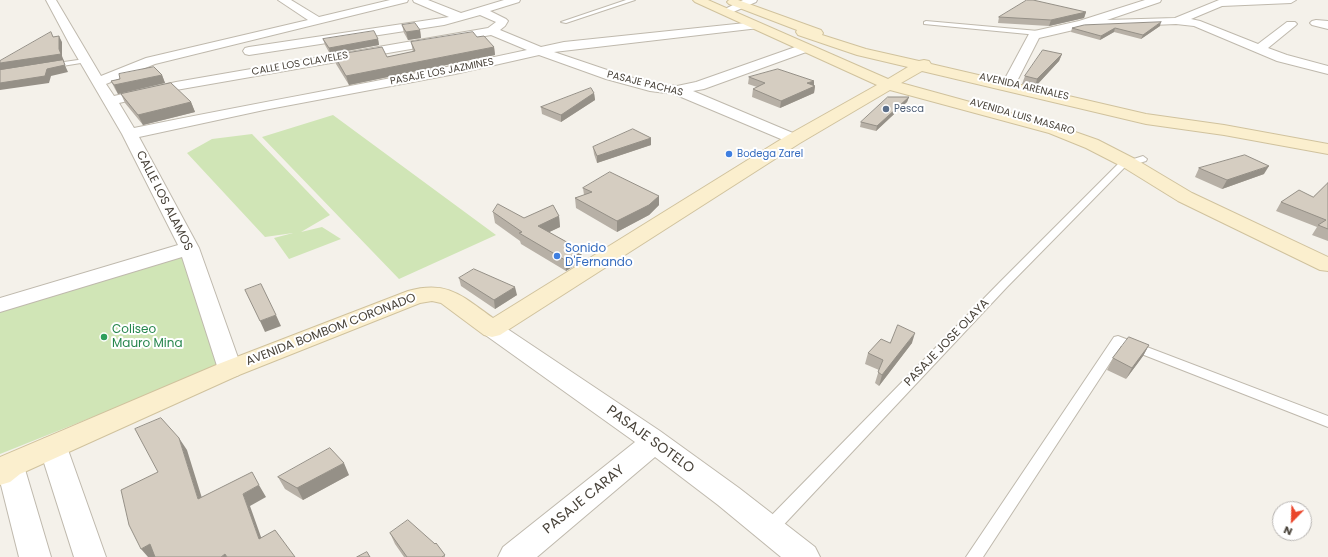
<!DOCTYPE html>
<style>
body{margin:0}
#map{position:relative;width:1328px;height:557px;overflow:hidden;background:#f4f1ea;font-family:Poppins,sans-serif}
canvas{display:block}
.north{position:absolute;left:1272px;top:501px;width:40px;height:40px;box-sizing:border-box;background:#fff;border:1px solid #b6b3b0;border-radius:50%;rotate:203deg;font-size:11px;font-weight:700;line-height:16px;text-align:center;color:#484239}
.north::after{content:'';display:block;margin:auto;width:14px;height:18px;background:#ea462b;clip-path:polygon(50% 0,100% 100%,50% 72%,0 100%)}
</style>
<div id="map">
<canvas width="1328" height="557"></canvas>
<div class="north">N</div>
</div>
<script>
const context = document.querySelector('canvas').getContext('2d');
context.lineJoin = 'round';
function paint(path, color) { context.fillStyle = color; context.fill(path, 'evenodd'); }
function strokePath(path, color, width, dash) { context.strokeStyle = color; context.lineWidth = width; context.lineCap = dash ? 'butt' : 'round'; context.setLineDash(dash || []); context.stroke(path); }
function label(font, color, halo, rows, align = 'center') {
  context.font = font + ' Poppins,sans-serif'; context.lineWidth = 4; context.setLineDash([]); context.textBaseline = 'middle'; context.strokeStyle = halo; context.fillStyle = color; for (const [text, x, y, turn = 0] of rows) {
    context.save(); context.translate(x, y); context.rotate((+turn || 0) * Math.PI / 180); context.textAlign = isNaN(turn) ? turn : align; if (halo) context.strokeText(text, 0, 0); context.fillText(text, 0, 0); context.restore();
  }
}
const green = new Path2D(`
 M333,115L496,235L399,279L262,137Z
 M252,134L330,215L301,232L322,227L341,239L289,259L274,238L293,233L265,237L187,153L212,139Z
 M182,253L218,367L0,454V308Z`);
const lane = new Path2D(`
 M626,0H635L566,23L561,22Z
 M926,21L1038,31L1041,33L1038,35L924,24V22Z
 M85,59L88,61L87,62L50,68L47,66L50,64Z
 M1143,156L1147,159L1146,161L1124,168L1007,287L776,533L770,535L764,533L762,528L764,523L999,283L1118,164Z
 M1118,336L1328,416V427L1121,346L983,557H966L1114,337Z`);
const street = new Path2D(`
 M46,0H56L101,76L146,58L308,20L278,0H291L319,17L390,0H408L407,2L155,64L106,84L114,96L176,82L488,28L496,22L480,15L444,25L249,55L245,54L243,51L245,48L249,47L449,17L414,2L413,0H428L461,13L504,0H520L519,2L490,11L506,19L508,21L505,26L500,30L541,47L564,42L755,22L759,24L761,26L759,28L554,52L616,73L651,83L677,86L696,82L801,45H809L811,48L809,51L704,89L693,91L800,136L802,139L800,142L794,144L788,142L674,94L650,91L606,79L539,55L455,74L264,110L139,137L199,248L242,369L239,375L230,378L221,375L218,369L182,257L0,312V298L178,245L122,134L70,45ZM491,35L527,50C396,79 265,101 134,128L119,103L176,90Z
 M743,0H757L756,2L731,13L725,10L727,8Z
 M1145,0H1161L1160,2L1107,20L1175,18L1219,0H1296L1291,3L1222,6L1191,19L1200,21L1258,44L1287,22H1295L1297,24L1295,26L1268,48L1287,55L1328,66V74L1277,61L1194,26L1176,24L1082,28L1039,38L1013,89L1008,90L1003,89L1001,86L1030,32L1079,21Z
 M1316,20L1328,21V29L1312,25L1310,23L1312,21Z
 M492,321L500,324L660,431L739,488L815,547L820,557H781L718,505L655,457L537,557H498L503,547L635,442L484,334L481,329L484,324Z
 M53,436L63,439L67,447L106,557H74L39,447L43,439Z
 M10,455L20,458L24,466L51,557H19L0,481V458Z`);
const secondary = new Path2D(`
 M693,0H708L888,79L908,67L857,55L798,35L796,32L797,30L729,4L727,2L729,0H738L821,30L823,33L822,35L866,49L919,61L924,60L929,61L931,64L1146,114L1224,125L1328,144V154L1224,135L1146,124L922,71L901,83L1061,127L1098,140L1135,159L1192,193L1328,257V271L1320,270L1178,201L1123,167L1086,148L1049,133L890,90L800,143L500,335L492,337L484,335L441,303L432,301L420,303L239,375L20,474L10,482L0,485V457L221,363L408,291C448,280 462,296 493,318L788,135L877,85L695,2Z`);
const wall = new Path2D(`
 M1086,12L1084,18L1049,26L998,23L999,17Z
 M402,25L420,30L421,38L408,40L404,33Z
 M1160,26L1141,39L1114,32L1100,40L1071,32L1072,28Z
 M477,37L494,47L495,55L349,85L336,64L334,55L387,57L413,52L411,42Z
 M323,39H378L379,45L330,54L325,45Z
 M1062,54L1059,61L1035,87L1022,84L1025,76Z
 M162,75L165,83L118,94L115,89L111,81L120,79Z
 M749,77L815,86L814,93L780,108L752,97L753,89L757,87L748,84Z
 M594,93L595,100L561,122L542,114L541,107Z
 M121,94L191,102L195,112L143,125L125,103Z
 M909,97L907,102L876,131L860,127L861,122Z
 M651,138V145L597,163L594,154L593,147Z
 M1199,168L1264,174L1222,189L1195,177Z
 M1328,183V241L1312,235L1317,227L1276,211L1281,202L1313,197Z
 M583,188L659,205L649,215L617,232L576,208L575,198L584,195Z
 M493,212L524,218L559,216L560,227L549,232L581,250L582,261L566,271L521,244L520,241L495,223Z
 M459,278L517,295L495,309L461,286Z
 M890,343H912L879,386L875,383L879,370L865,364L868,353Z
 M1149,345L1143,356L1126,379L1107,370L1113,358Z
 M349,475L303,500L285,489L278,477Z
 M390,533L445,555V557H404L395,544Z`);
const shadedWall = new Path2D(`
 M1086,12L1084,18L1049,26L1051,20Z
 M1161,22L1160,26L1141,39L1143,35Z
 M1115,28L1114,32L1100,40L1101,36Z
 M420,30L421,38L408,40L406,32Z
 M59,36L62,42V56L64,61H63L68,72L51,76L49,83L0,90V63L59,49Z
 M378,39L379,45L330,54L329,48Z
 M494,47L495,55L349,85L346,76Z
 M1062,54L1059,61L1035,87L1037,79Z
 M162,75L165,83L118,94L114,85Z
 M814,81V87L815,86L814,93L780,108L781,101L807,83Z
 M594,93L595,100L561,122V115Z
 M909,97L907,102L876,131L877,126Z
 M191,102L195,112L143,125L138,115Z
 M651,138V145L597,163V156Z
 M1269,166L1264,174L1222,189L1227,180Z
 M659,196V205L649,215L617,232V221Z
 M559,216L560,227L539,237L538,226Z
 M581,250L582,261L566,271L565,260Z
 M515,287L517,295L495,309L494,300Z
 M276,315L281,326L265,332L260,321Z
 M915,333L912,343L879,386L882,375Z
 M1149,345L1143,356L1126,379L1132,368Z
 M179,438L187,450L206,511L198,499Z
 M344,463L349,475L303,500L297,488Z
 M259,485L266,497L250,506L266,551L259,539L243,494Z
 M150,544L156,557H148L141,549Z
 M225,554L227,557H221Z`);
const building = new Path2D(`
 M1027,0H1033L1086,12L1051,20L999,17Z
 M1161,22L1143,35L1115,28L1101,36L1072,28L1084,25Z
 M415,23L420,30L406,32L402,25Z
 M374,31L378,39L329,48L323,39Z
 M51,32L53,37L59,36V49L61,54L0,63V61Z
 M473,32L477,37L484,36L494,47L346,76L334,55L382,47L387,57L415,51L411,42Z
 M1043,50L1062,54L1037,79L1025,76Z
 M63,60L65,65L47,69L45,76L0,83V70Z
 M154,67L162,75L114,85L111,81L120,79L119,74Z
 M778,69L814,81L807,83L815,86L781,101L753,89L765,83L749,77Z
 M171,83L191,102L138,115L121,94Z
 M591,88L594,93L561,115L541,107Z
 M888,97H909L877,126L861,122Z
 M633,129L651,138L597,156L593,147Z
 M1245,155L1269,166L1227,180L1199,168Z
 M610,172L659,196L649,205L617,221L575,198L592,192L583,188Z
 M1328,183V229L1318,225L1326,220L1281,202L1299,190L1313,197Z
 M498,204L524,218L553,205L559,216L538,226L581,250L565,260L519,233L522,232L493,212Z
 M474,269L515,287L494,300L459,278Z
 M261,284L276,315L260,321L245,290Z
 M898,325L915,333L882,375L878,372L883,360L868,353L881,339L890,343Z
 M1129,337L1149,345L1132,368L1113,358Z
 M161,418L179,438L198,499L252,472L259,485L243,494L259,539L275,530L295,557H227L225,554L221,557H155L150,544L141,549L129,525L121,490L158,472L135,429Z
 M330,448L344,463L297,488L278,477Z
 M408,520L435,544L436,543L445,555L442,557H407L390,533Z
 M367,552L370,557H357Z`);
const markers = [
 [886,109,4,"#5c6f8a"],
 [729,154,4,"#3f7fe0"],
 [557,256,4,"#3f7fe0"],
 [104,337,4,"#2e9e5b"]
];
const farStreetnames = [
 ["CALLE LOS CLAVELES",300,64,-10],
 ["PASAJE LOS JAZMINES",442,72,-11],
 ["PASAJE PACHAS",645,84,14],
 ["AVENIDA ARENALES",1024,87,13],
 ["AVENIDA LUIS MASARO",1022,117,16]
];
const farServicenames = [
 ["Pesca",894,109]
];
const farShopnames = [
 ["Bodega Zarel",737,154]
];
const streetNames = [
 ["CALLE LOS ALAMOS",164,201,63],
 ["AVENIDA BOMBOM CORONADO",331,330,-21],
 ["PASAJE JOSE OLAYA",947,343,-46]
];
const shopNames = [
 ["Sonido",565,249],
 ["D'Fernando",565,263]
];
const leisureNames = [
 ["Coliseo",112,330],
 ["Mauro Mina",112,344]
];
const nearStreetnames = [
 ["PASAJE SOTELO",650,440,36],
 ["PASAJE CARAY",584,500,-39]
];
paint(green, '#d0e5b6');
strokePath(lane, '#bfb9ad', 2);
strokePath(street, '#bfb9ad', 2);
strokePath(secondary, '#d0c29d', 2);
paint(lane, '#fff');
paint(street, '#fff');
paint(secondary, '#fbefce');
paint(wall, '#b7b0a6');
paint(shadedWall, '#959087');
paint(building, '#d5cdc1');
strokePath(building, '#959087', 1);
for (const [x, y, r, color] of markers) { const dot = new Path2D(); dot.arc(x, y, r, 0, 2 * Math.PI); context.fillStyle = color; context.fill(dot); strokePath(dot, '#fff', 1.5); }
label('10px', '#484239', '#fff', farStreetnames);
label('10px', '#4e5e75', '#fff', farServicenames, 'left');
label('10px', '#366cbe', '#fff', farShopnames, 'left');
label('12px', '#484239', '#fff', streetNames);
label('12px', '#366cbe', '#fff', shopNames, 'left');
label('12px', '#27864d', '#fff', leisureNames, 'left');
label('14px', '#484239', '#fff', nearStreetnames);
</script>
